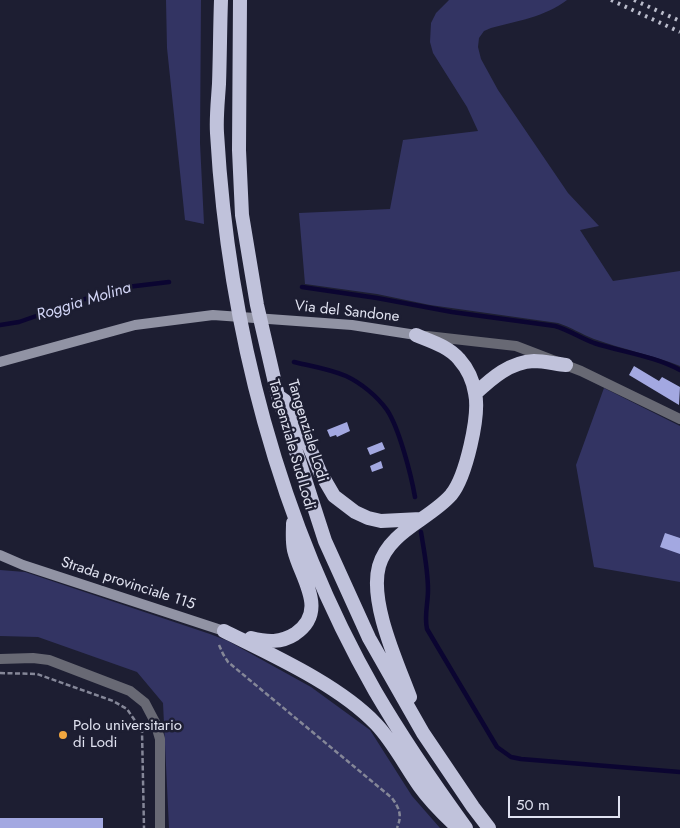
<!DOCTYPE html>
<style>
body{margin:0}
#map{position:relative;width:680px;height:828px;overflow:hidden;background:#1d1e32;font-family:Jost,sans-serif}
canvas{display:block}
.scale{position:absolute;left:508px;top:796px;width:112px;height:22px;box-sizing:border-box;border:2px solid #e1e3f1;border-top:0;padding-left:6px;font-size:15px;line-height:18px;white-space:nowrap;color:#e1e3f1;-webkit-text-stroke:4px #1d1e32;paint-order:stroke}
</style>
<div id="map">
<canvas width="680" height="828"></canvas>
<div class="scale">50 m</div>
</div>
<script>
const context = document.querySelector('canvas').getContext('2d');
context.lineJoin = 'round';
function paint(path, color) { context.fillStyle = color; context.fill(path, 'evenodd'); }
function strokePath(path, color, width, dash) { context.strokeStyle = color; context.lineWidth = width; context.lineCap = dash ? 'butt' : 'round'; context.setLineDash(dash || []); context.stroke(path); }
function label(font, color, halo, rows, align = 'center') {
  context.font = font + ' Jost,sans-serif'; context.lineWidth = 5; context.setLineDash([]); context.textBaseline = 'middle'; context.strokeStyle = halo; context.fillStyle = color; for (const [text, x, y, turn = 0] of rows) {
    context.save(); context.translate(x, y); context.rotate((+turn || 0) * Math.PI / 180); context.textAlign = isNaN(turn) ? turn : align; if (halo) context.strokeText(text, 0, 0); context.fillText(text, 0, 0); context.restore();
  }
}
const green = new Path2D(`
 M166,0H201L200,143L204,224L185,220L167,48Z
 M449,0H567C545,17 517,21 491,28L484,31L479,38L478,47L481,59L498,90L568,193L599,226L580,230L613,281L680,271V366C652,355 622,349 594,339C581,334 571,327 558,323L430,305L377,294L305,284L299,213L390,209L403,140L478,131L467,107L433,53L430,42L431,23L436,13Z
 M604,388L680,426V582L594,567L576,465Z
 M0,570L25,572L210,634L228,641L311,687L370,730L412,796L440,828H169L163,703L137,672L38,637L0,636Z`);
const stream = new Path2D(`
 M302,287L377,298L452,312L555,326C569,330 580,338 594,343C622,352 654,356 680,370
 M0,325L19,322L85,299L112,294L127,287L169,282
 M294,362C311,366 330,369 346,376C361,383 377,396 387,410C399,428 411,474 415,497
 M421,532C424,551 428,570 428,590C428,604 424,616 427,629L497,747L511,757L521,759L680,772`);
const building = new Path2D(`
 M634,366L659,381L662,377L680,387L679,405L629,375Z
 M347,422L350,431L337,437L336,435L330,437L327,430Z
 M382,442L385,449L370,455L367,448Z
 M381,461L383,468L372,472L370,466Z
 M665,533L680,538V554L660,547Z
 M0,818H103V828H0Z`);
const path = new Path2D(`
 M219,645L223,654L228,662L392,798C400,809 402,816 397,828
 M0,673L37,674L113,701L127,709L142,731L144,828`);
const minor = new Path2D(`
 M427,336L516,346L581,371L680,419
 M0,659L33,658L49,660L130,691L145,703L155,722L160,739V828`);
const secondary = new Path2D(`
 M0,362L135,325L213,315L352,325L416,335
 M0,555L23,565L224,631`);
const trunk = new Path2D(`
 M221,0C220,28 220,56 219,84C218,100 216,117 217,133C228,326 279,523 375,691C403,739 434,784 466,828
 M240,0L239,150L242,215L257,305L278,396L325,541L369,638L423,733L473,807L489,828
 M476,393C492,378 510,362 534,361C544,361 556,364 566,365
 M278,396L292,406L320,472L334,496L355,512L368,518L381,521L421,519
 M224,631C272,655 339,685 376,724C394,743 405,766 420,787C430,801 443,814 456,826
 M251,638C267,642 281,643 295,634C329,611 301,579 294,550C292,541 293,532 293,523
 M410,697C397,662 369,602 379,566C389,531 429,520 451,495C466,477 480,415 475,393C473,380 467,368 459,359C448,346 430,341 416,335`);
const rail = new Path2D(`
 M611,0L680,32
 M634,0L680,21`);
const markers = [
 [63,735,5,"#f1a63f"]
];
const streetNames = [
 ["Via del Sandone",347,312,6],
 ["Tangenziale Lodi",307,431,73],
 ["Tangenziale Sud Lodi",291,445,74],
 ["Strada provinciale 115",128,584,18]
];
const poiNames = [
 ["Polo universitario",73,726],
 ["di Lodi",73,743]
];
const waterNames = [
 ["Roggia Molina",84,302,-17]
];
paint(green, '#333463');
strokePath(stream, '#0b0531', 4.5);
paint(building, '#a3a8e1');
strokePath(path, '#858798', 2.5, [5, 2.5]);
strokePath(minor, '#686974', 10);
strokePath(secondary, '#9193a4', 10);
strokePath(trunk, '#c0c2db', 14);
strokePath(rail, '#babccb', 4, [2.5, 5]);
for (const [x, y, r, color] of markers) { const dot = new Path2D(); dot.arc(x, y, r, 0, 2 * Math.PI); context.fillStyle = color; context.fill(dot); strokePath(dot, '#1d1e32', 2); }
label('15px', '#e1e3f1', '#1d1e32', streetNames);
label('15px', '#e1e3f1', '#1d1e32', poiNames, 'left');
label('italic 16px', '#d3d6f7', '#1d1e32', waterNames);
</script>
